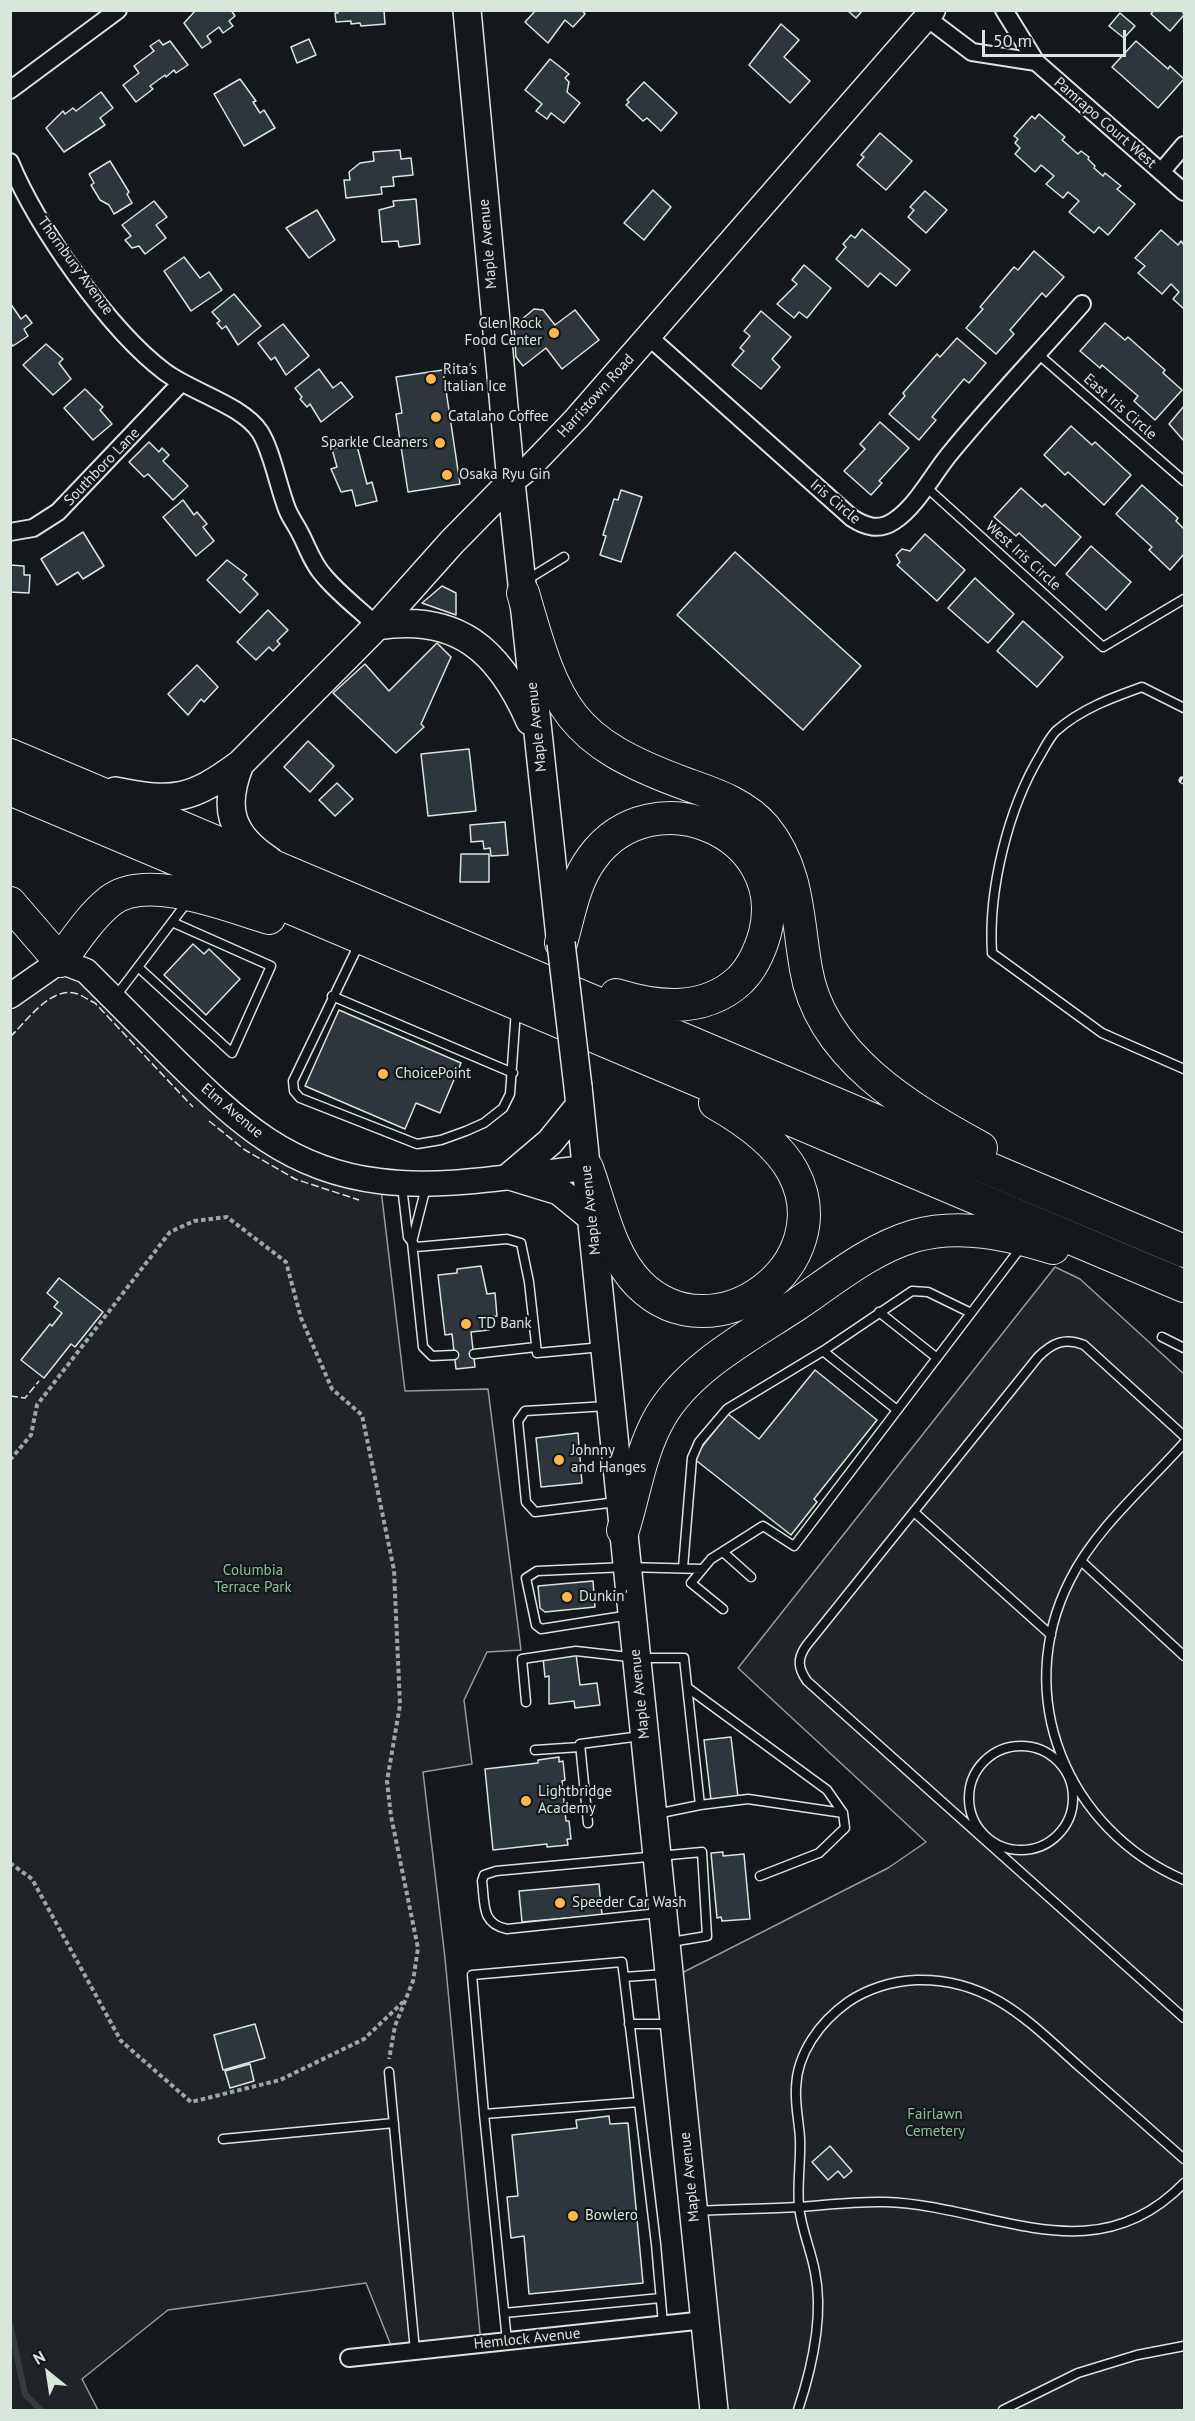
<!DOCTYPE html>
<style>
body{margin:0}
#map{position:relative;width:1195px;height:2421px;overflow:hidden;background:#14181c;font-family:"PT Sans",sans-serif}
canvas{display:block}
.frame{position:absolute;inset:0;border:12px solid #d8e6dc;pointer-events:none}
.north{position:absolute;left:18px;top:2343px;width:60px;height:60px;-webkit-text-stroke:4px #14181c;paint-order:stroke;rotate:330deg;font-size:16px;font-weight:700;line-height:24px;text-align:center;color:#d8e6dc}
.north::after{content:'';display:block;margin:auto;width:21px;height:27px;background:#d8e6dc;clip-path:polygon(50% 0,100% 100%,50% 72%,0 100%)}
.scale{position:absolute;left:982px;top:30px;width:144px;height:27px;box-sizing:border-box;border:3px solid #d8e6dc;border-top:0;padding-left:8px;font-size:18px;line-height:21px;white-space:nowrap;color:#d8e6dc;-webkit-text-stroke:4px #14181c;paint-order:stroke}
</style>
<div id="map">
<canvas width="1195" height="2421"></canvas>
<div class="frame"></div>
<div class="north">N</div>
<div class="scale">50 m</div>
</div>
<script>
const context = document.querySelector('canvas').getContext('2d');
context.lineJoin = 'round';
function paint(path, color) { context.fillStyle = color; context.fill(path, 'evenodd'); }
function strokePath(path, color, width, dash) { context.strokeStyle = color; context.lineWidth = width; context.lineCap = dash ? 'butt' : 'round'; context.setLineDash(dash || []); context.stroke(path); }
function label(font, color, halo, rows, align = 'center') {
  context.font = font + ' "PT Sans",sans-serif'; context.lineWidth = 4.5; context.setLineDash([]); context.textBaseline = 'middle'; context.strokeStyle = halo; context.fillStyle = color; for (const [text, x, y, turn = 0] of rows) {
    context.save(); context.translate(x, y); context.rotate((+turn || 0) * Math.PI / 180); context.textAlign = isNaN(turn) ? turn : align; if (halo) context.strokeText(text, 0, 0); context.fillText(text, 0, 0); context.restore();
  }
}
const green = new Path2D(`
 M60,961L249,1129L380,1181L405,1391L488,1389L521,1650L487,1652L464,1700L472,1764L423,1772L445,1958L481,2344L394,2353L366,2283L168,2310L82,2379L98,2410H11L10,996Z
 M1055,1267L1080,1279L1184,1374V2410H714L670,1979L888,1868L926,1842L738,1668Z`);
const stream = new Path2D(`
 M10,2324L25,2394L41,2410`);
const building = new Path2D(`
 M196,10H231L235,16L229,21L233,26L223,33L219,27L207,36L211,42L202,48L184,23Z
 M338,10H384L385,24L361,26L360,23L351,24V21L336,22L335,13H338Z
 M536,10H582L585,14L573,27L565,20L548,43L525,22Z
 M847,10H863L856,18Z
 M1154,10H1182L1184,15L1170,31L1151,14Z
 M1120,13L1135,26L1124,38L1109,26Z
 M781,24L799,40L784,57L810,81L790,103L749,65Z
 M309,39L316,55L297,63L291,47Z
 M159,40L163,45L170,41L188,65L176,73L174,70L166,77L165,75L150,86L153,89L136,102L123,85L139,73L134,66L154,51L150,46Z
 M1136,41L1168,69L1170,66L1184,79L1158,108L1112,67Z
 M550,59L569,74L565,78L569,82L567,92L580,103L564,123L551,113L547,119L536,111L542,104L525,90Z
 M240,79L256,101L253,102L260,113L264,110L275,128L244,146L214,94Z
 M644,82L677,113L661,131L647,118L643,121L626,105L629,102L627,100Z
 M101,92L113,108L100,118L105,125L64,152L46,128L63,111L65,114L73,108L76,111Z
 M1039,114L1065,137L1062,140L1078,154L1081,151L1089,157L1088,159L1095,166L1094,168L1103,176L1105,173L1121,186L1117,189L1135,204L1108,235L1099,227L1094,233L1069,212L1079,201L1068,192L1063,198L1046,184L1054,176L1041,165L1035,172L1015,154L1020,148L1015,143L1018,139L1014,136L1032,116L1035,119Z
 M880,133L912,161L886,190L857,165L864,157L861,155Z
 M400,150L401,159L411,158L413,175L393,177L394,186L381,187L382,194L346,198L344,180H350L349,172L360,163L374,161L373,152Z
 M110,161L129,192L127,194L132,203L114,214L109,205L100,200L91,185L94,183L89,174Z
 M653,190L671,207L644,240L624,223Z
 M925,191L947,210L926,233L908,217L914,210L910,207Z
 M416,199L420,244L399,247L398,241L382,242L379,210L394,206L393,201Z
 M154,201L167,217L156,225L166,238L145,254L139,246L132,248L125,240L131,236L122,225Z
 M317,210L335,240L309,258L286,228Z
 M862,229L910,270L896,286L880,273L868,287L836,259L846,247L843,244L851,235L855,238Z
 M1161,230L1178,245L1181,241L1184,245V309L1173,299L1179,292L1171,284L1162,294L1138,273L1145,266L1135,258Z
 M1034,251L1064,277L1046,297L1042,293L1010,330L1014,334L996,354L966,328L983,309L980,307L1014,267L1018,270Z
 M184,257L200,278L209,272L222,290L191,311L164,271Z
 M804,265L831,288L807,318L799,312L794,318L777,304L797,284L792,280Z
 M234,294L261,326L238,345L226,326L222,329L217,323L220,321L212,312Z
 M10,303L21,319L26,315L32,323L24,329L28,336L13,346L10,342Z
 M534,309L543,310L555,325L575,310L599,340L562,369L546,348L523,366L516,357L514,326Z
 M761,311L791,337L772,359L780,367L761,389L732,365L744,351L740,348L750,336L744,331Z
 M1105,323L1125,340L1128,337L1165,370L1163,373L1182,390L1155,420L1134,401L1138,396L1102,365L1100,368L1080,351Z
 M283,324L309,356L286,375L275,357L271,360L258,343Z
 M957,338L986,363L969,383L964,379L932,417L936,420L919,440L889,414L905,396L903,393L937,354L940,357Z
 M46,344L63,359L59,363L71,379L53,395L23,365Z
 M319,369L333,388L341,382L353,397L321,422L310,404L307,407L300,399L302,397L295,388Z
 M443,370L460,484L408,492L396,414L402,413L396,377Z
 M85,389L103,407L100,410L112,424L93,440L64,408Z
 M1184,406V441L1169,424Z
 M880,422L909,448L879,481L882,483L871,495L844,471L865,449L860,444Z
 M1071,426L1092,445L1095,442L1131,475L1104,505L1068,472L1065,475L1044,455Z
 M149,442L159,452L162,448L169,455L163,461L188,486L173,500L148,474L144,477L129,462Z
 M356,442L367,484L372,482L377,501L356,506L352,490L341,492L331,469L337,467L332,449Z
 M1142,485L1178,518L1176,521L1184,529V554L1170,570L1149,550L1152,547L1116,514Z
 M1021,488L1042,507L1045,504L1081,537L1055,566L1019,533L1016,536L994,517Z
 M621,490L642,497L621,562L600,555L606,536L603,535L614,499L618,500Z
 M183,500L194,515L197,512L207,524L203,527L214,541L196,556L163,517Z
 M83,532L104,566L83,579L78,572L57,585L41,559Z
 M925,534L965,570L937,601L897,565L900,562L896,555L902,549L910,551Z
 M1091,546L1131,582L1106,610L1066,574Z
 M735,552L861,666L803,730L677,615Z
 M227,560L247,575L243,579L258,594L240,613L207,580Z
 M10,565L24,566V575H30L29,593L10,592Z
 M975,578L1014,614L988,643L948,608Z
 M442,586L456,593V615L422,603Z
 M268,610L288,630L277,641L280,644L273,651L269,647L256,660L237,642Z
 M1023,621L1063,657L1037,687L997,651Z
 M437,643L451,657L421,724L424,727L396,753L333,693L365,664L389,691Z
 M197,665L218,687L204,702L201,699L188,715L168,694Z
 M308,741L334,766L310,792L284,767Z
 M469,749L476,811L428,816L421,754Z
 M337,783L353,799L335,816L319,800Z
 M505,822L508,855L491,856L490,848L484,849L483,841L471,842L470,825Z
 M461,854H489V882H460Z
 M193,944L204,954L209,949L240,979L206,1015L164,975Z
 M339,1010L461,1063L440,1113L416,1103L405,1129L305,1086Z
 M481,1266L487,1294L495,1293L497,1316L487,1317L489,1330L471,1332L475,1367L456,1369L452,1334L445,1335L438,1275L457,1273V1269Z
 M59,1278L103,1312L75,1347L71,1344L44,1378L21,1360L50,1324L52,1326L62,1313L54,1307L58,1302L47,1293Z
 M815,1370L877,1420L814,1499L817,1502L791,1535L693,1458L728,1414L759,1439Z
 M578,1433L582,1483L541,1487L536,1438Z
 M593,1581L595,1607L545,1612L540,1608L538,1586Z
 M576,1654L580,1685L597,1683L600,1705L575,1708L574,1701L549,1704V1676L545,1677L543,1658Z
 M731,1737L738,1797L711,1800L704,1740Z
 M559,1757V1762L563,1761L565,1780L562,1781L566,1821H569L571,1839H567L568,1845L547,1847V1844L493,1850L485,1769L538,1763V1760Z
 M723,1852V1856L744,1854L750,1919L722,1921L721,1917L717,1918L711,1853Z
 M599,1884L602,1915L522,1922L519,1891Z
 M255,2024L265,2058L223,2070L214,2035Z
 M250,2064L254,2081L230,2088L225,2071Z
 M609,2116L610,2124L628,2123L643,2283L529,2294L524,2236L511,2238L507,2197L518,2196L512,2135L577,2128L576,2120Z
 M830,2146L852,2171L844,2178L838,2171L828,2180L812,2162Z`);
const path = new Path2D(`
 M10,1460L31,1435L37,1405L170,1232L194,1221L227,1217L286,1262L301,1318L332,1389L362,1415L394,1570L400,1705L387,1781L391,1816L418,1948L413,1981L395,2026L389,2059
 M10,1863L32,1879L121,2041L191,2102L280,2080L364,2039L403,2002`);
const lane = new Path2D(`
 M1038,354L1184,481
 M925,486L1103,647L1184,599
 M525,581L564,557
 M1184,708L1142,687C1111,698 1081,709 1056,731C1050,737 1045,747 1041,754C1008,808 988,890 992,953L1102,1033L1184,1069
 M359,944L293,1081L294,1091L300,1098L417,1144L441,1140L466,1131L484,1123L503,1108L510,1094L516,1010
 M138,967L232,1053L271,966L172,922
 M116,996L188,901
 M332,996L513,1073
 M402,1186L408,1237L416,1247L507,1239L521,1243L529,1282L537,1353L602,1347
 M426,1187L412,1242L423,1347L432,1356L454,1355
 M879,1312L937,1358
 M1162,1337L1184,1348
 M823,1351L897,1410
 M474,1354L536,1347
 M607,1406L525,1411L518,1421L526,1502L535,1512L617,1502
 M1184,1436L1084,1345C1065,1337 1052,1343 1038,1357L806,1646C797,1659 798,1668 807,1681L1184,2018
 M1184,1443C1146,1486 1096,1528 1070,1580C1011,1696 1067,1830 1184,1880
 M914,1512L1051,1635
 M723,1552L751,1577
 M1081,1561L1184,1656
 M683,1568L692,1458L699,1442L727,1409L823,1351L912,1291L928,1292L971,1313
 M723,1609L691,1583L711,1559L763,1526L794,1546L1022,1246
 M630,1615L541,1629L536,1625L526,1578L537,1571L626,1567L702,1569
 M688,1688L827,1790L843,1813L845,1828L819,1853L760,1876
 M526,1702L522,1659L576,1651L638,1658H684L700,1805L656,1814
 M969 1798a52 52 0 1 1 104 0a52 52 0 1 1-104 0Z
 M535,1750L580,1747
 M700,1805L748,1799L843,1813
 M588,1823L580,1744L641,1736
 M659,1913L507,1929C481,1924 485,1904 482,1881L484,1875L496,1871L702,1852L707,1936L671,1942
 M629,2024H671
 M389,2072L415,2351
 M484,2114L472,1975L622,1962L624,1977
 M223,2139L394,2123
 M697,2211C731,2209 764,2209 798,2207C827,2205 856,2201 885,2202C991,2205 1093,2277 1184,2183
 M504,2313L661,2298
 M663,2324L656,2244L624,1977L666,1974
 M507,2341L484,2114L639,2102
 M798,2410C812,2368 824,2317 815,2272C811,2250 801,2228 799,2206C797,2184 801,2161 800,2138C799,2122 795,2105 796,2088C797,2053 820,2022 848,2002C867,1989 892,1981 916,1980C991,1978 1030,2023 1082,2069C1116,2099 1150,2129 1184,2159
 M1003,2410L1078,2373L1137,2355L1184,2346`);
const street = new Path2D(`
 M1004,10L1036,62
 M927,18L972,52L1036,62L1184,192
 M10,90L118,10
 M10,162C37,227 109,330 165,372C192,392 242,405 260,432C272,451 278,486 287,509C290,517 296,525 300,533C308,548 312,563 324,576C339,594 359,609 377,626
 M1161,172L1184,145
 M649,337L852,518C866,527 879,531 894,521C918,505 933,473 952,451C993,401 1039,353 1082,304
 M10,532L33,528L58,512L181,383
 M349,2358L705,2320`);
const secondary = new Path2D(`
 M511,482L529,468L576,419L933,10
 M10,996L60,961L86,971C116,1001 146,1031 176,1061C238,1122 289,1170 379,1181C447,1190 519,1174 587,1168`);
const primary = new Path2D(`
 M467,10L511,482L560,937
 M377,626C457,613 499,650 530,721
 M240,764C223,806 229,834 269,860
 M115,791C174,803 191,800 240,764L377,626L452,542L511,482
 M578,1087L714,2410
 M510,1176L550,1142L580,1105
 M510,1176L559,1191L592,1218`);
const highway = new Path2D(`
 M523,593C556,709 568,741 686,784C714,794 745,804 765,828C799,870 797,918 806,969C820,1056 910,1109 981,1148
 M10,755L1184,1251
 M10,789L1184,1286
 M10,903L60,961C75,941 90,917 110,901C146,872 229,906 269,918
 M561,943C569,915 574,882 592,858C652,775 790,832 765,933C760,951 753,967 740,980C705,1013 658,1008 616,995
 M587,1168C601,1206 610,1255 639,1284C714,1359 842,1264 793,1172C777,1142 743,1119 715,1103
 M623,1530C635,1492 640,1452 660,1417C689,1367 749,1336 796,1305C833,1280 870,1249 914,1236C960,1223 1008,1234 1053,1248`);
const rail = new Path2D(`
 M1182,780L1184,781`);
const primaryBridge = new Path2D(`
 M561,943L578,1087`);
const fence = new Path2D(`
 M10,1037C26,1022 49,988 74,993C81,994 88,1000 95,1003L193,1107
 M209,1121L245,1150L295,1179L359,1200
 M10,1396L25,1398L39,1381`);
const markers = [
 [554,333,6,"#ffb74d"],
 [431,379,6,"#ffb74d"],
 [436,417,6,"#ffb74d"],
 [440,443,6,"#ffb74d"],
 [447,475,6,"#ffb74d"],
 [383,1074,6,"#ffb74d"],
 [466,1324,6,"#ffb74d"],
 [559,1460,6,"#ffb74d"],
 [567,1597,6,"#ffb74d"],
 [526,1801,6,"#ffb74d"],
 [560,1903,6,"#ffb74d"],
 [573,2216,6,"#ffb74d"]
];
const streetNames = [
 ["Pamrapo Court West",1105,123,41],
 ["Maple Avenue",488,244,-95],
 ["Thornbury Avenue",75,266,54],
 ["Harristown Road",596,396,-48],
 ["East Iris Circle",1120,407,41],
 ["Southboro Lane",102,467,-46],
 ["Iris Circle",835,502,40],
 ["West Iris Circle",1023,556,42],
 ["Maple Avenue",537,727,-96],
 ["Elm Avenue",232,1111,40],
 ["Maple Avenue",591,1210,-96],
 ["Maple Avenue",640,1694,-96],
 ["Maple Avenue",690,2177,-96],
 ["Hemlock Avenue",527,2339,-6]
];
const poiNames = [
 ["Glen Rock",542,324,"right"],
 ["Food Center",542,341,"right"],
 ["Rita's",443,370],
 ["Italian Ice",443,387],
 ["Catalano Coffee",448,417],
 ["Sparkle Cleaners",428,443,"right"],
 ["Osaka Ryu Gin",459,475],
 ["ChoicePoint",395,1074],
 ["TD Bank",478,1324],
 ["Johnny",571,1451],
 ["and Hanges",571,1468],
 ["Dunkin'",579,1597],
 ["Lightbridge",538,1792],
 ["Academy",538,1809],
 ["Speeder Car Wash",572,1903],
 ["Bowlero",585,2216]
];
const parkNames = [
 ["Columbia",253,1571],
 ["Terrace Park",253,1588],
 ["Fairlawn",935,2115],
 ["Cemetery",935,2132]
];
paint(green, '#202428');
strokePath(green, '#939e99', 1.5);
strokePath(stream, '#363b3e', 6);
paint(building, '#2c363c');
strokePath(building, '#d8e6dc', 1.5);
strokePath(lane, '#d8e6dc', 11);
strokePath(street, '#d8e6dc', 20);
strokePath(secondary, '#d8e6dc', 27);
strokePath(primary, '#d8e6dc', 30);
strokePath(highway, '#d8e6dc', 34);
strokePath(path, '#9da8a2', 4, [4.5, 3]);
strokePath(lane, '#14181c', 8);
strokePath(street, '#14181c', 16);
strokePath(secondary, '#14181c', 24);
strokePath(primary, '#14181c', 27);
strokePath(highway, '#14181c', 32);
strokePath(rail, '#d8e6dc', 7);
strokePath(rail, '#14181c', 4.5, [14]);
strokePath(primaryBridge, '#d8e6dc', 30, []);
strokePath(primaryBridge, '#14181c', 27);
strokePath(fence, '#d8e6dc', 1.5, [8, 3]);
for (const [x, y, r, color] of markers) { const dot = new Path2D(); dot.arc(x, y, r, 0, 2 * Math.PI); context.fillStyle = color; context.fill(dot); strokePath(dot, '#14181c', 2); }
label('15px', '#d8e6dc', '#14181c', streetNames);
label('15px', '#d8e6dc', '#14181c', poiNames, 'left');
label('15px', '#8ac095', '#14181c', parkNames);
</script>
